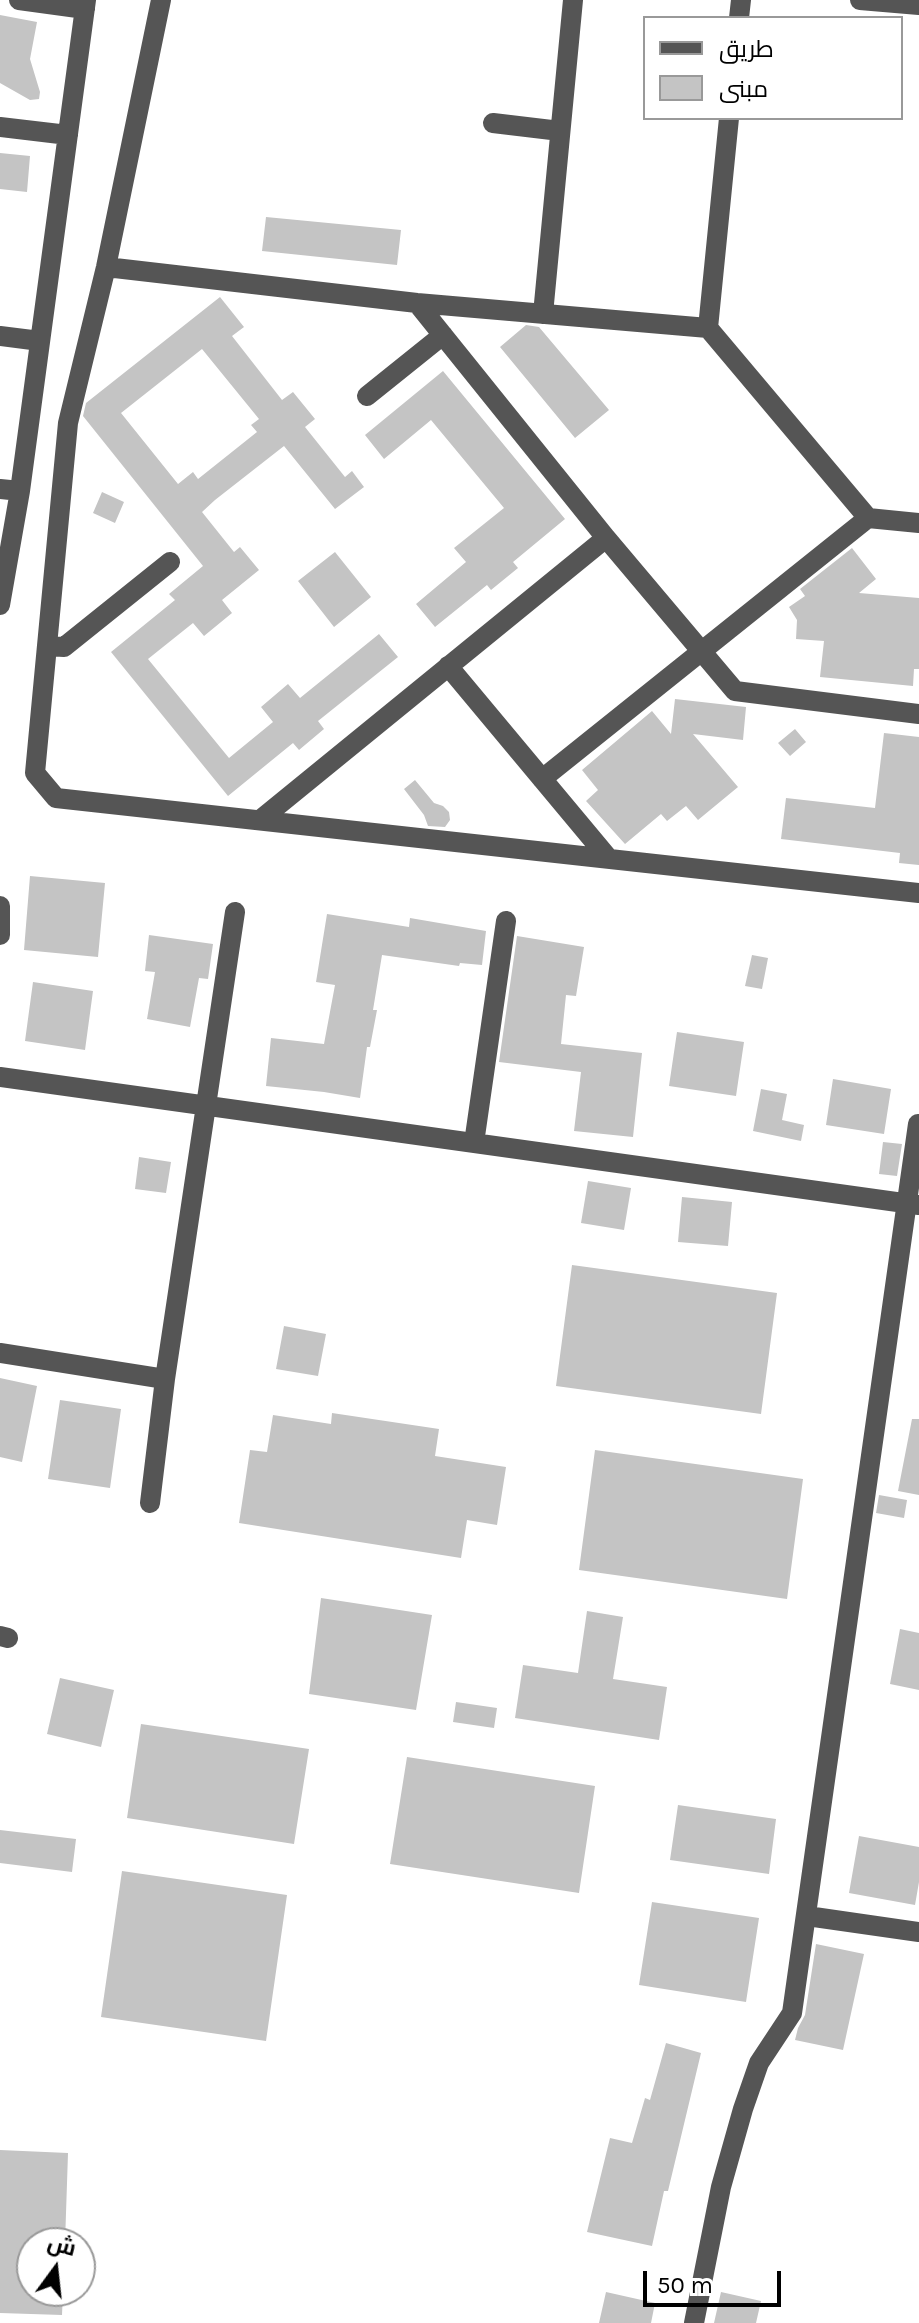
<!DOCTYPE html>
<meta charset="utf-8">
<style>
body{margin:0}
#map{position:relative;width:919px;height:2323px;overflow:hidden;background:#fff;font-family:Karla,Cairo,sans-serif}
canvas{display:block}
.legend{position:absolute;left:643px;top:16px;width:260px;height:104px;box-sizing:border-box;background:#fff;border:2px solid #999;margin:0;padding:10px 14px;list-style:none;font-size:24px;color:#000}
.legend li{display:flex;align-items:center;gap:16px;height:40px}
.legend b{width:40px;border:2px solid #999}
.north{position:absolute;left:16px;top:2227px;width:80px;height:80px;box-sizing:border-box;background:#fff;border:2px solid #999;border-radius:50%;rotate:15deg;font-size:22px;font-weight:700;line-height:32px;text-align:center;color:#000}
.north::after{content:'';display:block;margin:auto;width:28px;height:36px;background:#000;clip-path:polygon(50% 0,100% 100%,50% 72%,0 100%)}
.scale{position:absolute;left:643px;top:2271px;width:138px;height:36px;box-sizing:border-box;border:4px solid #000;border-top:0;padding-left:10px;font-size:24px;line-height:28px;white-space:nowrap;color:#000;-webkit-text-stroke:6px #fff;paint-order:stroke}
</style>
<div id="map">
<canvas width="919" height="2323"></canvas>
<ul class="legend">
<li><b style="height:10px;background:#555"></b>طريق</li>
<li><b style="height:22px;background:#c4c4c4"></b>مبنى</li>
</ul>
<div class="north">ش</div>
<div class="scale">50 m</div>
</div>
<script>
const context = document.querySelector('canvas').getContext('2d');
context.lineJoin = 'round';
function paint(path, color) { context.fillStyle = color; context.fill(path, 'evenodd'); }
function strokePath(path, color, width, dash) { context.strokeStyle = color; context.lineWidth = width; context.lineCap = dash ? 'butt' : 'round'; context.setLineDash(dash || []); context.stroke(path); }
const building = new Path2D(`
 M0,15L37,22L30,59L40,92L39,99L30,100L0,83Z
 M0,153L30,156L27,192L0,189Z
 M266,217L401,230L397,265L262,251Z
 M220,297L244,327L232,336L282,400L293,392L315,419L305,427L345,477L352,471L364,487L335,509L284,446L215,500L202,512L234,552L240,547L259,570L222,600L232,613L204,636L193,623L148,659L229,758L273,722L261,707L288,684L300,698L379,634L398,657L318,721L324,729L299,750L293,743L228,796L111,652L175,600L169,594L203,566L83,416L86,403ZM202,349L259,419L251,425L257,432L198,479L193,472L178,484L121,413Z
 M526,325L539,327L609,410L575,438L500,347Z
 M443,371L565,519L513,562L518,568L491,590L487,585L435,627L416,604L466,562L454,548L504,508L431,420L384,459L365,435Z
 M102,492L124,502L115,523L93,513Z
 M852,548L876,579L859,593L919,598V669H914L913,686L820,677L824,641L796,639L797,620L789,607L805,596L800,589Z
 M335,552L371,597L334,627L298,581Z
 M675,699L746,707L743,740L693,734L738,787L698,820L686,806L667,821L661,814L625,844L586,801L598,790L582,770L652,711L671,734Z
 M795,729L806,742L790,756L778,743Z
 M884,733L919,737V865L899,863L900,853L781,839L786,798L875,808Z
 M415,780L434,803L443,806L449,812L450,820L445,827L428,826L424,815L404,789Z
 M30,876L105,883L98,957L24,950Z
 M327,914L409,927L410,918L486,931L482,965L460,963L459,966L382,955L373,1010H377L370,1047H367L360,1098L324,1092L266,1086L271,1038L324,1044L335,985L316,982Z
 M149,935L213,944L208,979L199,978L190,1027L147,1019L155,972L145,971Z
 M517,936L584,947L576,996L566,995L561,1044L642,1053L633,1137L574,1131L581,1072L499,1062Z
 M752,955L768,958L762,989L745,986Z
 M33,982L93,991L85,1050L25,1041Z
 M677,1032L744,1042L736,1096L669,1086Z
 M833,1079L891,1089L884,1134L826,1125Z
 M761,1089L787,1094L782,1120L804,1125L801,1141L753,1131Z
 M883,1142L902,1144L897,1176L879,1174Z
 M139,1157L171,1162L166,1193L135,1189Z
 M588,1181L631,1188L624,1230L581,1223Z
 M682,1197L732,1202L728,1246L678,1242Z
 M572,1265L777,1293L761,1414L556,1386Z
 M284,1326L326,1334L318,1376L276,1369Z
 M0,1378L37,1386L22,1462L0,1457Z
 M60,1400L121,1409L110,1488L48,1479Z
 M332,1413L439,1429L435,1456L506,1467L497,1525L467,1520L461,1558L239,1523L250,1450L267,1452L273,1415L331,1424Z
 M912,1419H919V1495L898,1491Z
 M595,1450L803,1479L787,1599L579,1570Z
 M879,1495L907,1500L904,1518L876,1513Z
 M321,1598L432,1615L416,1710L309,1694Z
 M587,1611L623,1617L613,1679L667,1687L659,1740L515,1718L523,1665L578,1673Z
 M900,1629L919,1633V1690L890,1684Z
 M60,1678L114,1690L101,1747L47,1734Z
 M456,1702L497,1708L494,1728L453,1722Z
 M141,1724L309,1749L294,1844L127,1818Z
 M407,1757L595,1786L579,1893L390,1864Z
 M678,1805L776,1819L769,1874L670,1860Z
 M0,1830L76,1839L72,1872L0,1863Z
 M859,1836L919,1847V1882L915,1905L849,1893Z
 M122,1871L287,1895L266,2041L101,2017Z
 M652,1902L759,1918L746,2002L639,1985Z
 M816,1944L864,1954L843,2050L795,2040L798,2028L805,2015Z
 M666,2043L701,2053L668,2191H664L652,2246L587,2232L610,2138L632,2143L645,2098L650,2100Z
 M0,2150L68,2153L65,2243H32V2291H63L62,2315L0,2313Z
 M606,2292L655,2303L651,2323H599Z
 M721,2292L761,2301L756,2323H714Z`);
const minor = new Path2D(`
 M19,0L85,9
 M161,0L106,267L68,423L35,773L56,798L919,893
 M860,0L919,5
 M739,18L741,0
 M493,123L560,131
 M0,127L68,135
 M106,267L417,303L708,328L868,518
 M417,303L606,538L735,691L919,714
 M543,314L573,0
 M708,328L729,118
 M0,336L40,341
 M367,396L443,335
 M0,489L20,491
 M0,605L20,491L86,0
 M47,646L64,647L170,562
 M448,666L609,859
 M542,779L868,518L919,523
 M260,820L606,538
 M0,906V935
 M0,1077L919,1205
 M474,1143L506,921
 M0,1353L165,1379
 M150,1503L165,1379L235,912
 M0,1636L8,1638
 M807,1916L919,1932
 M694,2323L721,2187L743,2109L759,2063L792,2013L918,1124`);
paint(building, '#c4c4c4');
strokePath(minor, '#555', 20);
</script>
